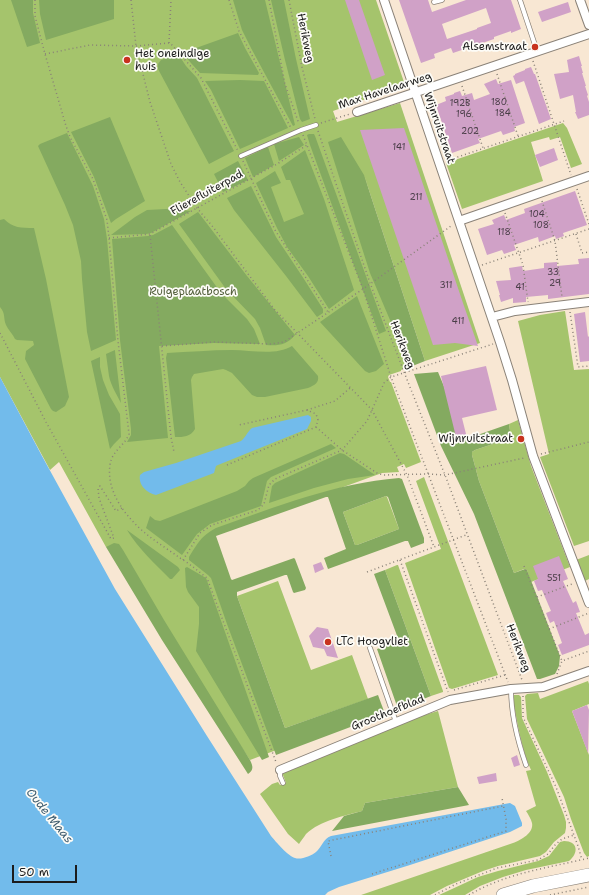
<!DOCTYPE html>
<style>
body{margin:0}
#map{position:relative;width:589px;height:895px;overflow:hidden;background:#f8e7d3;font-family:"Shantell Sans",sans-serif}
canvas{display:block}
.scale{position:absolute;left:12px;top:865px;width:65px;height:18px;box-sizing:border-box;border:2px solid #1c1c1c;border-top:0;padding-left:5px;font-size:12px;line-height:14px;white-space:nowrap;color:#1c1c1c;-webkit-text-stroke:3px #fdfcf7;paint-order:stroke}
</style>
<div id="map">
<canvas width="589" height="895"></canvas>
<div class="scale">50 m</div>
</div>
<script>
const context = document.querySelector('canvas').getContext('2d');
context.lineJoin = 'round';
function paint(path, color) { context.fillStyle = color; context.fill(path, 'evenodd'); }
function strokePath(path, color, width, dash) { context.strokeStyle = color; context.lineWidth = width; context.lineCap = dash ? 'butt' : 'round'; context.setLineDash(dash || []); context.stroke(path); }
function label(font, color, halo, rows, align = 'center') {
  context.font = font + ' "Shantell Sans",sans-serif'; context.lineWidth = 3.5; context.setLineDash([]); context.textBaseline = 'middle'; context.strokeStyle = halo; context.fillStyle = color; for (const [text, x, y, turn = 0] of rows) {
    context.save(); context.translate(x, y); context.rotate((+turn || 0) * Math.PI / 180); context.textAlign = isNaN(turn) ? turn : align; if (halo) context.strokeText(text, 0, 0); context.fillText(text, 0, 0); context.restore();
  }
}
const green = new Path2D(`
 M0,0H376L405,85L333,111L337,122L400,103L480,343L425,361L364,175L419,362L401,370V371L389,375L388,377L390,382H391L421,462L406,468L404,464L397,467L399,472L382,473L211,535L287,746L250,760L107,547H106L59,462L50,470L0,377Z
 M563,123L567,128L582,164L571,168L560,137L550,140L549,137L531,142L543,181L462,209L446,163Z
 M565,311L574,370L589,369V541L574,546L540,457L549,454L518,321L540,315Z
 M518,420L531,466L570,567L531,582L527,570L524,569L514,573L479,481L472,455V452L475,450L511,438L509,424Z
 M424,477L498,675L452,689L449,688L405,563L441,549L416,481Z
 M386,496L387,497L399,529L357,545H355L343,512Z
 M589,555V579L585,581L576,560Z
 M397,565H398L443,691V692L431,696L385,570Z
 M278,581L311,670L352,655L368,699L285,728L237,596Z
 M588,681L589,684V704L572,711L589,755V856L587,857L584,853L571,819L564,797L527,719L525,696L527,694L538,693L540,699Z
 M514,695H519L521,697L522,718L547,772L564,815L566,822V828L565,833L554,842L546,852L540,856L498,866L483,871L447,886L430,895H361L513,843C521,840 534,833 532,823C531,819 528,814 526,811L536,806L526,771L531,770C521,748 518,724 513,701V697Z
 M438,711L458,787L365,803L362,811C344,816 321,820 306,834C304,837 301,841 299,844L288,834L260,794L272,784L278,782L280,785L286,783L283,775V773L418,717Z
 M564,841C578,841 579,853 569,861L526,870L503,877L480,886L465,895H439L478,877L498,871L538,861L549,856L560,842Z`);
const forest = new Path2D(`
 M11,0H33V13L40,43L27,47Z
 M39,0H114V19L46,40L40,14Z
 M233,0H265L295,125L293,126L251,48L242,30Z
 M271,0H284L296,59L310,119L302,122L300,119L285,60Z
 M238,33L245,48L259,73L258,75L200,73L182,53Z
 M178,54L186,66L197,78L234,151L209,164L158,69V64L161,60Z
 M240,80L264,81L288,128L240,149L211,90L205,81Z
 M110,117L145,201L116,219L111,223L94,177L71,132Z
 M67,133L93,186L104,219L107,239L116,340L91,351L87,332L82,279L81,261L73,225L65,205L38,146L40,144Z
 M309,134H314L315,136L386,331L379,334L310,145L307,135Z
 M299,137L304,145L279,161L274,144Z
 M341,137L364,175L425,361L410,367L370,273L328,142Z
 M268,147L274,165L253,177L245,158Z
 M305,150L324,199L354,290L329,309L308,276L287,247L277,228L256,183L275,171L281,183L271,187L284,222L304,214L290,180H286L281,167Z
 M238,161L248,180L223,192L214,174Z
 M251,186L276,237L302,276L323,309V313L317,317L286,276L234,210L227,198Z
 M166,209L191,211L151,233L146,234L111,235L135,217L147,210Z
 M198,212L247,276L295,335C287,345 278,346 266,345L260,328L255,319L226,289L179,224Z
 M4,219C13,228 21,228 34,228L46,279L69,397L65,406L56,412L53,411L51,409L25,359L26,351L34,345L33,341L17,340L15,339C13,334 8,330 6,325C3,318 6,314 0,307V220Z
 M172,225L221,293L247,319L254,329L260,344L214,343L159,346L168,438L127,442L131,435V429L120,340L112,239L148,236L153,235Z
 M357,296L384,364L376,371L369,373L365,371L320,322Z
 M292,346L318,376C319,383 315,385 308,388L265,397H257L252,395L232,373L226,370L223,369L194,374L192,377L191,380L195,429C190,437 184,437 175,437L166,358L167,353C189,352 210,350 232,350C251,350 276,356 292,346Z
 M115,350V351L121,403C117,395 111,386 109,376C108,369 107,361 106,354Z
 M100,357V367L103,380L109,395L120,414L121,437L114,444L110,449L91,361Z
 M438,372L466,439L509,424L511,438L475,450L472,452V455L479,481L514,573L525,569L527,570L560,656L559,666L555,674L540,679H537L474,514L441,446L414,374Z
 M331,444L336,448L271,477L267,481L261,506L210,524L197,534L182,555L146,528L150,516L155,520L160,521L237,491L245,486L249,481L253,478Z
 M340,453L344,454L375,475L348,479L314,488L269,503L272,486L275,483Z
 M399,478L402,479L424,538V543L411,548L408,541H405L328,569L324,558L346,549L328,497H326L216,536L231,579L232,580L294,558L295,559L306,588L305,590L294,593L293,592L287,575H285L237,592V596L285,728L378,695L385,714L276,755L227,624L211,578L208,575L189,560V557C198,543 201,536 216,528C276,507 335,483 399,478ZM386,496L388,497L399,529L357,545H355L343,512Z
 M127,530L178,567L180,570L172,579H170C155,564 138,548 127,530Z
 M114,543L119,544L123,550L164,620L250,760C253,766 254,770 248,774L162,640L106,547Z
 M187,567L206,578L269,757L262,760L196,651L199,624V607L188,592L186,587L185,568Z
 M385,570L431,696L398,709L377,649L399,641L374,574Z
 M458,787L469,805L332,831L344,816L362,811L365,803Z`);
const water = new Path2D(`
 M0,377L42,456L115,589L207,736L271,836C276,842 288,856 295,858C301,860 311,856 316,852C322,847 323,839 331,836L510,803L515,806L522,823V826L510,832L410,865L339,887L328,892L325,895H0Z
 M308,415L311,417V421L307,429L218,465L216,466L214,473L156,495C147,493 138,485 140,475L144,472L176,463L241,441C246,437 247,432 252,428Z`);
const building = new Path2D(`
 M345,0H359L385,75L372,80Z
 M399,0H428L432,12L466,0H511L521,29L511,33V31L494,37V39L453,53L451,48L434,54L435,58L421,63ZM486,8L491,23L477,28V29L447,39L442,24Z
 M568,2L571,12L542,22L538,12Z
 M579,56L581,63L582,66H581L583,73H582L586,86H585L588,95L587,96L589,102V115L578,119L575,112H576L573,95L560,99L554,74L569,72L567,60Z
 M531,67L534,74H535L551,119L539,124L524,81L516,84L513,76L515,75V74L525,70V69Z
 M496,79L498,84L511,80L525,123L514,127L515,131L503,135L501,131L478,139L480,143L452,153L436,105L446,101L445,97L454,94V93L460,91L462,96L472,93L474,100L490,94L484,84Z
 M404,128L464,306L478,346L455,343L433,345L360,130Z
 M554,148L558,160L540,167L535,155Z
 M575,191L587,225L563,233L564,236L556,239L555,236L539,242L538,237L514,245L516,250L504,254L502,250L487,255L478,229L494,224L492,220L504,215L506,220L525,213L524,209Z
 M589,258V294L548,299V295L526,297V302L513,303V298L501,302L499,295H500L496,281L511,280L509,268L522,266L523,271L544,268V263L557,262V266L579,264L578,259Z
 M585,312L588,337L589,336V361L580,362L574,314Z
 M486,366L497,410L462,418L467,438L457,441L441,376Z
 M559,556L568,579L563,581L573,603L576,601L580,612L576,613L585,635L589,633V645L562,655L558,645L562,643L554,621L550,623L546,613L551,611L542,590L538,591L534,581L538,579L533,566Z
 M321,562L324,569L315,573L313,565Z
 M317,627L328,629L338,658L327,656L324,649L313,647L309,636Z
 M587,705L589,710L588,753L572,711Z
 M517,755L520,765L514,767L511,758Z
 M496,773L497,781L479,784L477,777Z`);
const path = new Path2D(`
 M35,0V16L45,54L66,126L70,137L93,179L107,220L109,238L118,341L129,434C124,447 112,450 110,465C106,492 126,517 145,533C156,542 169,550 180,558C190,564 198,571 207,578L276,762
 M131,0L136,46L150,102L171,164L180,182L197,208L213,227L275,310L372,410L407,475L434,547
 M229,0L239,31L291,128
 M269,0L285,84L299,124
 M289,0L302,67L315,119
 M169,43L171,0
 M45,54L90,45L136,46L169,43L171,44L201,78L238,151
 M533,61L571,175
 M497,74L518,136
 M462,86L483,148
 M321,123L350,114
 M318,131L370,283L404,372L445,475L522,680
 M303,135L363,289L391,377L508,682
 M243,161L275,230L328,312
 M446,161L564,121
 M577,189L589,224
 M542,201L555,241L562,297
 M505,213L523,265L528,302
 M576,234L582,253L589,252
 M150,235L171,437L174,452
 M109,238L150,234L197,208L277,164L307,145
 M482,265L589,229
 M570,312L578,367L589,366
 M0,333L46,422L111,539L114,538L99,498L98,488L100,486L116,511L122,508
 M162,346L214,342L271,344L284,342L363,289L451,226
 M307,410L335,401L350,388
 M316,427L342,450L377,473L383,475L429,474L445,475L524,458
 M541,454L589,442
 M227,465L316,427L318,420L316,414L307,410L239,425
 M183,560L200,533L212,525L258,510L264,504L269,485L275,479L342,450L367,421L384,383L391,377L493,344
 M400,560L448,692
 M524,566L562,661
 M367,572L466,535
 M537,597L572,584
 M549,629L589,613
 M557,674L562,661L589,651
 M454,690L505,675
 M523,696V717L556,787L578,846L582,860
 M331,856L328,841L503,806
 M372,874L506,831V819L502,798
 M435,895L456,884L497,868L538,860L548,854L555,845L562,839L574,835
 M469,895C506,873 548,868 589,858
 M550,895L589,887`);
const service = new Path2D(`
 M520,0L537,51
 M434,2L442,0
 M241,156L301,130L316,125
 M370,648L396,722
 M511,689C511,713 518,742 526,765
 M280,770V776L283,783`);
const minor = new Path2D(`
 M384,0L500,342L512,380L533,456L589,603
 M580,0L589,25
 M357,112L589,34
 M459,221L589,176
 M492,317L515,311L589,302
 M280,770L450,700L511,689L543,687L589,671`);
const primary = new Path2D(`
 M503,895L533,886L589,875`);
const markers = [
 [535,47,4,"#c8321e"],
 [127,60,4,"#c8321e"],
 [521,439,4,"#c8321e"],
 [328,642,4,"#c8321e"]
];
const numberNames = [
 ["180",499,103],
 ["192B",460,104],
 ["184",503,114],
 ["196",464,115],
 ["202",470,132],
 ["141",399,148],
 ["211",416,198],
 ["104",537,215],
 ["108",541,226],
 ["118",504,233],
 ["33",553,273],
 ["29",555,284],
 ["311",446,286],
 ["41",520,288],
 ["411",458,322],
 ["551",554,579]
];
const streetNames = [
 ["Herikweg",305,38,79],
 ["Max Havelaarweg",385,91,-18],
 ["Wijnruitstraat",439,128,71],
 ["Flierefluiterpad",207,193,-29],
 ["Herikweg",402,345,69],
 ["Herikweg",518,648,69],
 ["Groothoefblad",388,713,-22]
];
const poiNames = [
 ["Alsemstraat",527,47],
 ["Het oneindige",135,54,"left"],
 ["huis",135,67,"left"],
 ["Wijnruitstraat",513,439],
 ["LTC Hoogvliet",336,642,"left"]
];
const parkNames = [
 ["Ruigeplaatbosch",193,292]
];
const waterNames = [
 ["Oude Maas",49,816,51]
];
paint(green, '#a5c46c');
paint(forest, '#84aa60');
paint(water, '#72bbeb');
paint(building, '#d0a1c7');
strokePath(service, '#8a8278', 5.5);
strokePath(minor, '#8a8278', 10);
strokePath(primary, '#8a8278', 14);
strokePath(path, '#8a8278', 1.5, [1, 3]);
strokePath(service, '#fff', 4);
strokePath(minor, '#fff', 8);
strokePath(primary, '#fff', 13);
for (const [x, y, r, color] of markers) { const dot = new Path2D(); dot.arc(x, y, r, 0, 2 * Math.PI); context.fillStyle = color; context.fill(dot); strokePath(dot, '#fdfcf7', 1.5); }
label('9px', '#493d47', null, numberNames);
label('11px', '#1c1c1c', '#fdfcf7', streetNames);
label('11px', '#1c1c1c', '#fdfcf7', poiNames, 'right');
label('11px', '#535f3c', '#fdfcf7', parkNames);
label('italic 12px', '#3e5c6f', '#fdfcf7', waterNames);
</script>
